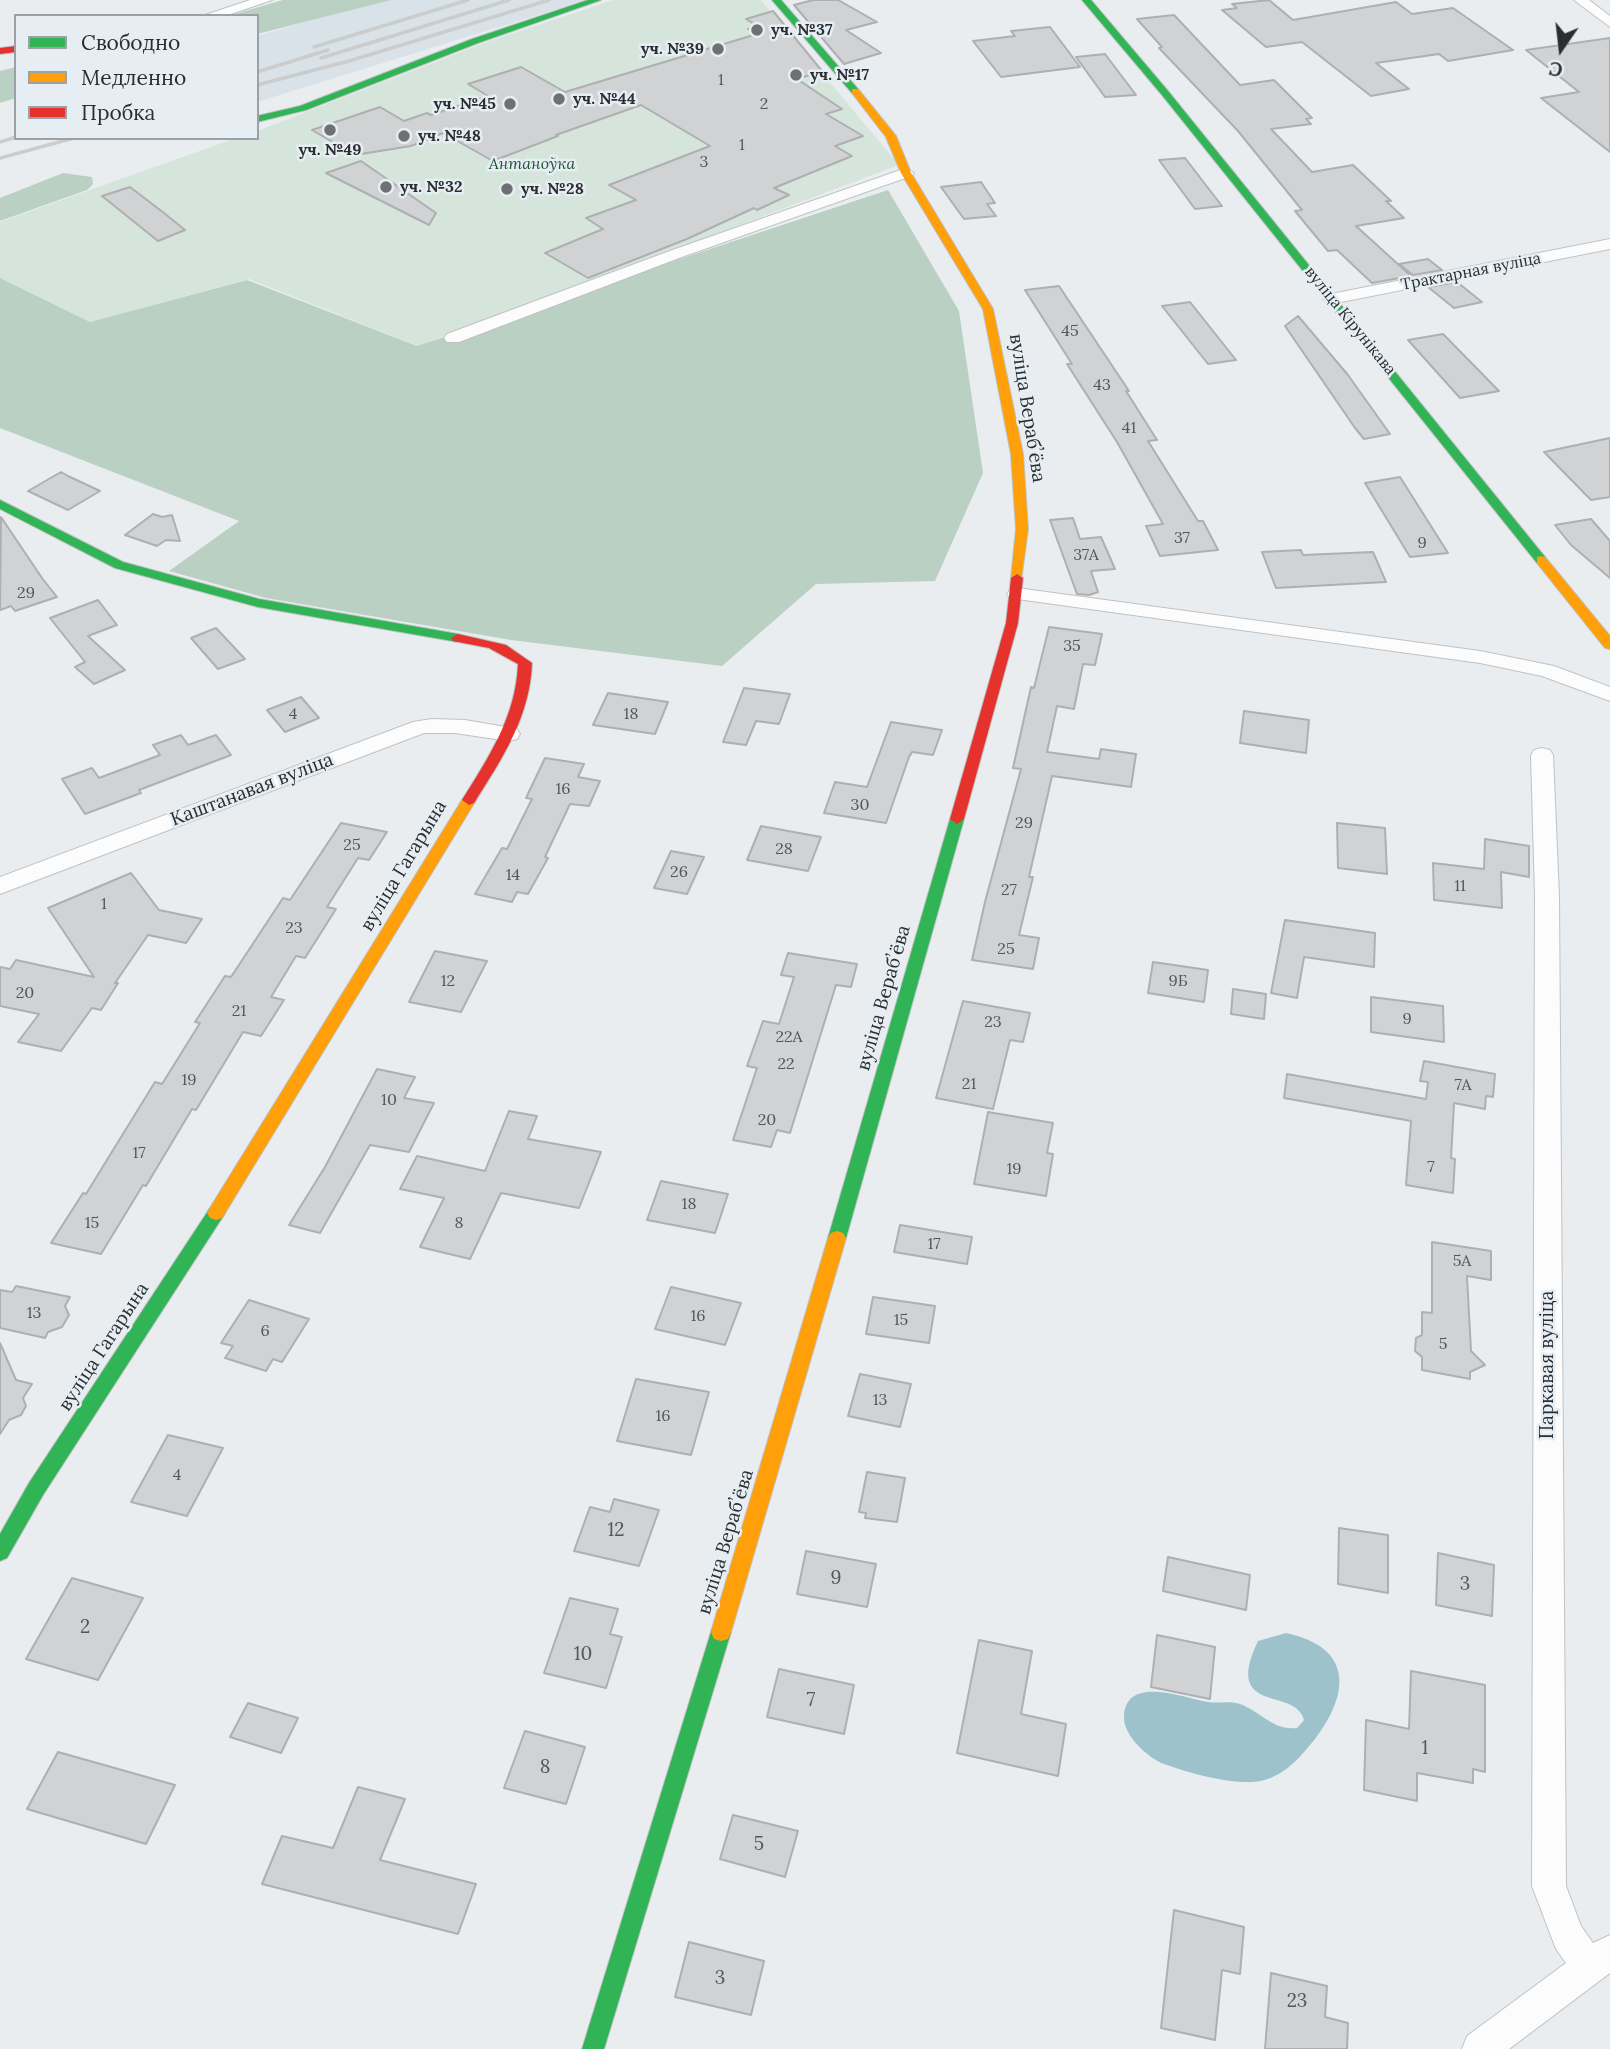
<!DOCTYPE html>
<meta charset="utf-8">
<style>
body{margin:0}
#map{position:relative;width:1610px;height:2049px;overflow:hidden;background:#eaedf0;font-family:Lora,serif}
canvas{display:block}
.legend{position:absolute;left:14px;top:14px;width:245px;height:126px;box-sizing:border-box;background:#e6eef4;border:2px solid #9ba1a6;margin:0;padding:9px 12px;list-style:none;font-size:21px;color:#2b2e31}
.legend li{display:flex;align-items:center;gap:14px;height:35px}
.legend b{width:35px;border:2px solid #9ba1a6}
.north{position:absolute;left:1526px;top:14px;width:70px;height:70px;-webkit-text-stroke:5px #e6eef4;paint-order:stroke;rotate:194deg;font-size:19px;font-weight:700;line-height:28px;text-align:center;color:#2b2e31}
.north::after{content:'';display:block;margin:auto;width:24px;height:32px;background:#2b2e31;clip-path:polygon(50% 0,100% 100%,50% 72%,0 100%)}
</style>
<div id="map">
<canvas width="1610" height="2049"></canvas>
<ul class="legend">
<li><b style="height:9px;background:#30b455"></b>Свободно</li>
<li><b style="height:9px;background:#ff9f0a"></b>Медленно</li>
<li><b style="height:9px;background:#e5322d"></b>Пробка</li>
</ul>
<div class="north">С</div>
</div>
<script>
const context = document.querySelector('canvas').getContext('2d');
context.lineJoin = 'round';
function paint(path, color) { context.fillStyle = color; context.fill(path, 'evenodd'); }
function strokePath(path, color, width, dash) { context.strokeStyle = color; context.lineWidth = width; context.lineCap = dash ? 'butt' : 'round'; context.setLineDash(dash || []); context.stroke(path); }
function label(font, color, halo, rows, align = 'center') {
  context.font = font + ' Lora,serif'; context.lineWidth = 5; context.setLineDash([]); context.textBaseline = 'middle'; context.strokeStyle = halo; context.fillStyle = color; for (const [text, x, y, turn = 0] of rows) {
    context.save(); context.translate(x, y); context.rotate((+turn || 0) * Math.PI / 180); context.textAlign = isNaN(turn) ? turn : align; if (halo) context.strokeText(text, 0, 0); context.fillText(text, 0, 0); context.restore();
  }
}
const built = new Path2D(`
 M382,0H586L257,102V36Z`);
const green = new Path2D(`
 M613,0H761L899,165L418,346L249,279L90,322L0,278V222L236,138H257V131L487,42Z`);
const forest = new Path2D(`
 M283,0H391L257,34V16H228Z
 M16,67V98L0,103V71Z
 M63,173L92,177L93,184L87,190L0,221V198Z
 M888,190L959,311L983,473L935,581L816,584L722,666L511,640L266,598L169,571L239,521L0,428V278L90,322L247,280L417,346Z`);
const water = new Path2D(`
 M1286,1633C1352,1647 1351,1692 1315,1739C1299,1759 1280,1781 1252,1782C1223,1783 1190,1773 1164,1764C1148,1758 1123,1735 1124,1717C1125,1674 1184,1698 1208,1702C1219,1704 1229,1700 1240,1704C1260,1711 1273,1731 1297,1728L1304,1720C1296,1686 1222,1716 1258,1641Z`);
const building = new Path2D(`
 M813,0H838L877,22L846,30L881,53L844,64L794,5Z
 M1269,0L1293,20L1396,2L1412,14L1453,8L1513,50L1448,61L1439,54L1376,63L1409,89L1371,96L1302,42L1266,47L1222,10L1237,8L1232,4Z
 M773,11L822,71L797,79L842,109L826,114L863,136L835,146L852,156L774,188L789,195L757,210L754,208L687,239L588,278L545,253L603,229L586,218L636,200L609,185L710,146L641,105L556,135L558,136L493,161L443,133L411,146L355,155L312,130L380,107L404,121L427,113L431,115L488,96L468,84L521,67L565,92L757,34L748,29L757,26L746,19Z
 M1174,15L1240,85L1274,80L1312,118L1306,119L1311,124L1271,129L1312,172L1353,165L1391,201H1386L1404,218L1356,226L1411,276L1372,283L1337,250L1328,251L1295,211L1302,210L1238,131L1159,48L1162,47L1137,19Z
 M1050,27L1080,67L1001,77L973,41L1015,36L1011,31Z
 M1610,38V152L1541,98L1579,92L1526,50Z
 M1105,54L1136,95L1105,97L1076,57Z
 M1185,158L1222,206L1195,209L1159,160Z
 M361,161L436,213L429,225L326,173Z
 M981,182L995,203L987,204L996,216L964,219L941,187Z
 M130,187L164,213L185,230L158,241L102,196Z
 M1428,259L1442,270L1413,275L1399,264Z
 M1457,282L1482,302L1454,308L1428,287Z
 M1059,286L1129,391H1126L1157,440L1148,441L1198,521H1203L1218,550L1160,556L1146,526L1163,524L1117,442L1067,364H1072L1025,290Z
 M1190,302L1236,360L1208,364L1162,306Z
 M1298,316L1348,375L1390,434L1364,439L1355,428L1285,326Z
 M1443,334L1499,391L1460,398L1408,340Z
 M1610,438V497L1591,500L1544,452Z
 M61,472L68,476L100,491L68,510L28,491Z
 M1400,477L1448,553L1410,557L1365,483Z
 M153,514L162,517L172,515L180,541L166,540L157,546L125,535Z
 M1,517L42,578L57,597L15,611L11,606L0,610Z
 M1073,518L1080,539L1101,537L1115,569L1091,571L1098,592L1089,595L1077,594L1050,520Z
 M1591,519L1610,541V578L1571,545L1555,525Z
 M1301,550L1303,555L1373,552L1386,582L1276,588L1262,552Z
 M98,600L117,625L88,636L125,670L94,684L75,667L85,662L50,618Z
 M1049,627L1102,634L1095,665L1083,664L1074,709L1057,706L1047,752L1099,759L1101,749L1136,754L1131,787L1052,776L1029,877H1033L1019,935L1039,938L1033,969L972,960L985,902L1021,769L1013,768L1031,687L1034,688Z
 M216,628L245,659L218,669L191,638Z
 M744,688L790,694L779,724L756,721L746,745L723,742Z
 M608,693L668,702L655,734L593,725Z
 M301,697L319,718L285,732L267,710Z
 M1244,711L1309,720L1306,753L1240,743Z
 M891,722L942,730L933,755L912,752L909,757L886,823L824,813L835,782L867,787Z
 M181,735L188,745L216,735L231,755L139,790L141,793L85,814L62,779L92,768L99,778L160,755L153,745Z
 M545,758L584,764L578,777L600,781L589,806L570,804L545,857L548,858L528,894L517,892L512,902L475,894L502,848L507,849L532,799L526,798Z
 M341,823L387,832L369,860L358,858L327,907L336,909L305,958L296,956L271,997L284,1000L261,1036L243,1032L196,1110L192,1109L146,1186L143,1185L101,1254L51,1243L83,1193L86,1194L155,1082L162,1084L200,1023L195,1022L225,976L231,977L283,898L290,900Z
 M1337,823L1385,828L1387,874L1338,868Z
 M761,826L821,837L808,871L747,860Z
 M1485,839L1529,846V877L1501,872L1502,908L1434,900L1433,863L1484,869Z
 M671,851L704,857L687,894L654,888Z
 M131,873L159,910L202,919L186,943L148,935L115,983H118L101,1010L92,1008L61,1051L18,1042L39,1014L0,1006V967L10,969L16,960L94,977L48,908Z
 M1285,920L1375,933L1374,967L1304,957L1297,998L1271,993Z
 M435,951L487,961L461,1012L409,1002Z
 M788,953L857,964L851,987L836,985L790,1133L777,1130L771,1147L733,1140L757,1068L747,1066L763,1021L779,1024L794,977L781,975Z
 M1153,962L1208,970L1204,1002L1148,993Z
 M1233,989L1266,994L1264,1019L1231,1014Z
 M1371,997L1443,1006L1444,1042L1371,1032Z
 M963,1001L1030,1013L1023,1042L1010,1040L993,1109L936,1098Z
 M1424,1061L1495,1074L1493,1097L1486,1096L1485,1109L1454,1103L1451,1158L1455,1159L1453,1193L1406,1185L1411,1121L1284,1098L1287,1074L1426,1099L1428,1082L1420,1081Z
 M377,1069L415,1077L404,1098L434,1103L409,1152L370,1145L320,1233L289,1225L325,1167Z
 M509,1111L537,1116L528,1139L601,1152L579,1208L501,1193L470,1259L420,1247L444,1198L400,1189L417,1156L485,1171Z
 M988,1112L1053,1123L1047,1153L1053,1154L1046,1196L974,1184Z
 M661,1181L728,1194L715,1233L647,1220Z
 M900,1225L972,1237L967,1264L894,1252Z
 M1432,1242L1491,1251V1280L1467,1276L1471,1351L1485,1365L1470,1372V1379L1422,1370V1357L1415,1351L1416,1338L1422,1335V1312L1432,1313Z
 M16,1286L70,1297L65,1306L69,1315L62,1327L48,1332L45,1338L0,1328V1290L12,1292Z
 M671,1287L741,1303L725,1345L655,1329Z
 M873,1297L935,1306L929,1343L866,1334Z
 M249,1300L309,1319L282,1362L273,1359L266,1371L225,1358L233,1346L221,1343Z
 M0,1343L16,1380L32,1384L23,1398L26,1406L21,1415L9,1420L0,1434Z
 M860,1374L911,1384L900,1427L848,1416Z
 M636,1379L709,1392L691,1455L617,1441Z
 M168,1435L223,1448L187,1516L131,1502Z
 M867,1472L905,1478L897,1522L865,1518L866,1513L859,1512Z
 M614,1499L659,1510L639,1566L574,1551L590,1507L610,1512Z
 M1339,1528L1388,1535V1593L1338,1584Z
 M806,1551L876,1564L867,1607L797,1594Z
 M1438,1553L1494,1565L1492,1616L1436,1605Z
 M1168,1557L1250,1575L1246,1610L1163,1591Z
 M72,1578L143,1598L98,1680L26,1659Z
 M570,1598L618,1609L610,1634L622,1637L606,1688L544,1673Z
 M1157,1635L1215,1647L1210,1699L1151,1687Z
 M979,1640L1032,1651L1021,1714L1066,1724L1058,1776L957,1753Z
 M779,1669L854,1685L844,1734L767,1717Z
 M1411,1671L1485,1685V1772L1473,1769V1783L1417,1773V1801L1364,1790L1366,1720L1409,1729Z
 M248,1703L298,1718L281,1753L230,1737Z
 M525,1731L585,1747L566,1804L504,1788Z
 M58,1752L175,1785L146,1844L27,1809Z
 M358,1787L405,1799L380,1860L476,1884L458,1934L262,1884L282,1836L333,1848Z
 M733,1815L798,1831L785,1877L720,1859Z
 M1174,1910L1244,1927L1240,1974L1222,1970L1215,2040L1161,2028Z
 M689,1942L764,1961L751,2015L675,1997Z
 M1271,1973L1327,1986L1325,2017L1348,2023L1347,2049H1265Z`);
const street = new Path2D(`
 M250,0H272L225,16H202Z
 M1574,0H1589L1610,16V27Z
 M906,168L914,173L911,176L679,258L459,342H447L444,338L447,334L667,252Z
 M1610,239V249L1331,304L1323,299L1331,294Z
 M1017,588L1480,651L1554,666L1610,687V701L1542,676L1480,663L1010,598L1007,594L1010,590Z
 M432,719L465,720L517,729L520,734L517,739L509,741L455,733H424L0,894V877L413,722Z
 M1542,748L1550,750L1553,755L1559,896L1566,1886L1581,1926L1593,1943L1610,1935V1973L1509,2049H1462L1467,2036L1566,1963L1556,1949L1532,1886L1535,896L1531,755L1534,750Z`);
const fast = new Path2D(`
 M588,0H601L478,43L306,110L257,122V116L300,106L472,39Z
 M772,0H781L858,89V93H852Z
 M1082,0H1091L1168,91L1545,557V563H1537L1162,95Z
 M0,500L123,562L259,599L458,634L465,638L458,642L258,607L115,568L0,509Z
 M957,814L964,819L846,1238L843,1243L837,1245L831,1243L828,1238L950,819Z
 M216,1206L222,1208L225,1213L222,1218L43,1495L7,1558L0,1561V1534L29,1483L210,1208Z
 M721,1623L728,1625L731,1632L604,2049H582L711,1632L714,1625Z`);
const slow = new Path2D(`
 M852,89H858L896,136L911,173L993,309L1023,454L1028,529L1021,581L1017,582L1011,578L1016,529L1011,454L983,309L901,173L886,137L852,93Z
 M1541,556L1545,557L1610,636V649L1605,648L1537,563V557Z
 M469,795L476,800L222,1218L216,1220L210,1218L207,1213L210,1208L462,800Z
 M837,1231L843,1233L846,1238L731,1632L728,1639L721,1641L714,1639L711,1632L828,1238L831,1233Z`);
const jam = new Path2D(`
 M16,46V52L0,54V48Z
 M1017,574L1023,578L1018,623L964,819L957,824L950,819L1006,623L1011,578Z
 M458,634L506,645L532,663C530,717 502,759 474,803L469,805L462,800C489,757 516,716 518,664L489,648L453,641L451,638Z`);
const rail = new Path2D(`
 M314,47L468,0
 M321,58L509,0
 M257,72L328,50
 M257,85L349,61L549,0
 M0,142L16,137
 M0,158L74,138`);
const markers = [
 [757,30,7,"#6e7174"],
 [718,49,7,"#6e7174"],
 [796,75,7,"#6e7174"],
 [559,99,7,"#6e7174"],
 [510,104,7,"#6e7174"],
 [330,130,7,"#6e7174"],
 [404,136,7,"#6e7174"],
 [386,187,7,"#6e7174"],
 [507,189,7,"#6e7174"]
];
const farPoinames = [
 ["уч. №37",771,30],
 ["уч. №39",704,49,"right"],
 ["уч. №17",810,75],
 ["уч. №44",573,99],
 ["уч. №45",496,104,"right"],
 ["уч. №48",418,136],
 ["уч. №49",330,150,"center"],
 ["уч. №32",400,187],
 ["уч. №28",521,189]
];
const numberNames = [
 ["1",721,80],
 ["2",764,104],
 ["1",742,145],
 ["3",704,162],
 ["45",1070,331],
 ["43",1102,385],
 ["41",1129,428],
 ["37",1182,538],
 ["9",1422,543],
 ["37А",1086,555],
 ["29",26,593],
 ["35",1072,646],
 ["4",293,714],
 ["18",631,714],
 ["16",563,789],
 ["30",860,805],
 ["29",1024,823],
 ["25",352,845],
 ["28",784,849],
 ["26",679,872],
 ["14",513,875],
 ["11",1460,886],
 ["27",1009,890],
 ["1",104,904],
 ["23",294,928],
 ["25",1006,949],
 ["12",448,981],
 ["9Б",1178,981],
 ["20",25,993],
 ["21",239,1011],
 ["9",1407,1019],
 ["23",993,1022],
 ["22А",789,1037],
 ["22",786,1064],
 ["19",189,1080],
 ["21",969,1084],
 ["7А",1463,1085],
 ["10",389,1100],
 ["20",767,1120],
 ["17",139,1153],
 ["7",1431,1167],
 ["19",1014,1169],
 ["18",689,1204],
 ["15",92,1223],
 ["8",459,1223],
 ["17",934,1244],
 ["5А",1462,1261],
 ["13",34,1313],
 ["16",698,1316],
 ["15",901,1320],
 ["6",265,1331],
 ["5",1443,1344],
 ["13",880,1400],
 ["16",663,1416],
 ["4",177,1475]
];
const farParknames = [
 ["Антаноўка",532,164]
];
const farStreetnames = [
 ["Трактарная вуліца",1471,272,-11],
 ["вуліца Кірунікава",1350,321,51]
];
const streetNames = [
 ["вуліца Верабʼёва",1027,408,81],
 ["Каштанавая вуліца",252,790,-21],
 ["вуліца Гагарына",404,866,-59],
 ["вуліца Верабʼёва",884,998,-74],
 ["вуліца Гагарына",104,1347,-57],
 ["Паркавая вуліца",1548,1365,-90],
 ["вуліца Верабʼёва",726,1542,-73]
];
const nearNumbernames = [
 ["12",616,1531],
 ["9",836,1579],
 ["3",1465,1585],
 ["2",85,1628],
 ["10",583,1655],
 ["7",811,1701],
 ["1",1425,1749],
 ["8",545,1768],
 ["5",759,1845],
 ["3",720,1979],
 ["23",1297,2002]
];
paint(built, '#d8e2e8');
paint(green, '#d5e5db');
paint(forest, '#bad0c2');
paint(water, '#9dc2cb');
paint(building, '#d1d2d4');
strokePath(building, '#aeafb1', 2);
strokePath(street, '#bfc2c4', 2);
strokePath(fast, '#bfc2c4', 2);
strokePath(slow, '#bfc2c4', 2);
strokePath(jam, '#bfc2c4', 2);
paint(street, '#fcfcfd');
paint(fast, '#30b455');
paint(slow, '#ff9f0a');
paint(jam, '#e5322d');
strokePath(rail, '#cbcccd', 3.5);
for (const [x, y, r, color] of markers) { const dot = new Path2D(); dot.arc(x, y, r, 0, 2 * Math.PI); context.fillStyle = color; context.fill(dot); strokePath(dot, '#e6eef4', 2.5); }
label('bold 16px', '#2b2e31', '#e6eef4', farPoinames, 'left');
label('16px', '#54575a', null, numberNames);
label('italic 16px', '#1a552f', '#e6eef4', farParknames);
label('16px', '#2b2e31', '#e6eef4', farStreetnames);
label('19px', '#2b2e31', '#e6eef4', streetNames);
label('19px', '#54575a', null, nearNumbernames);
</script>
